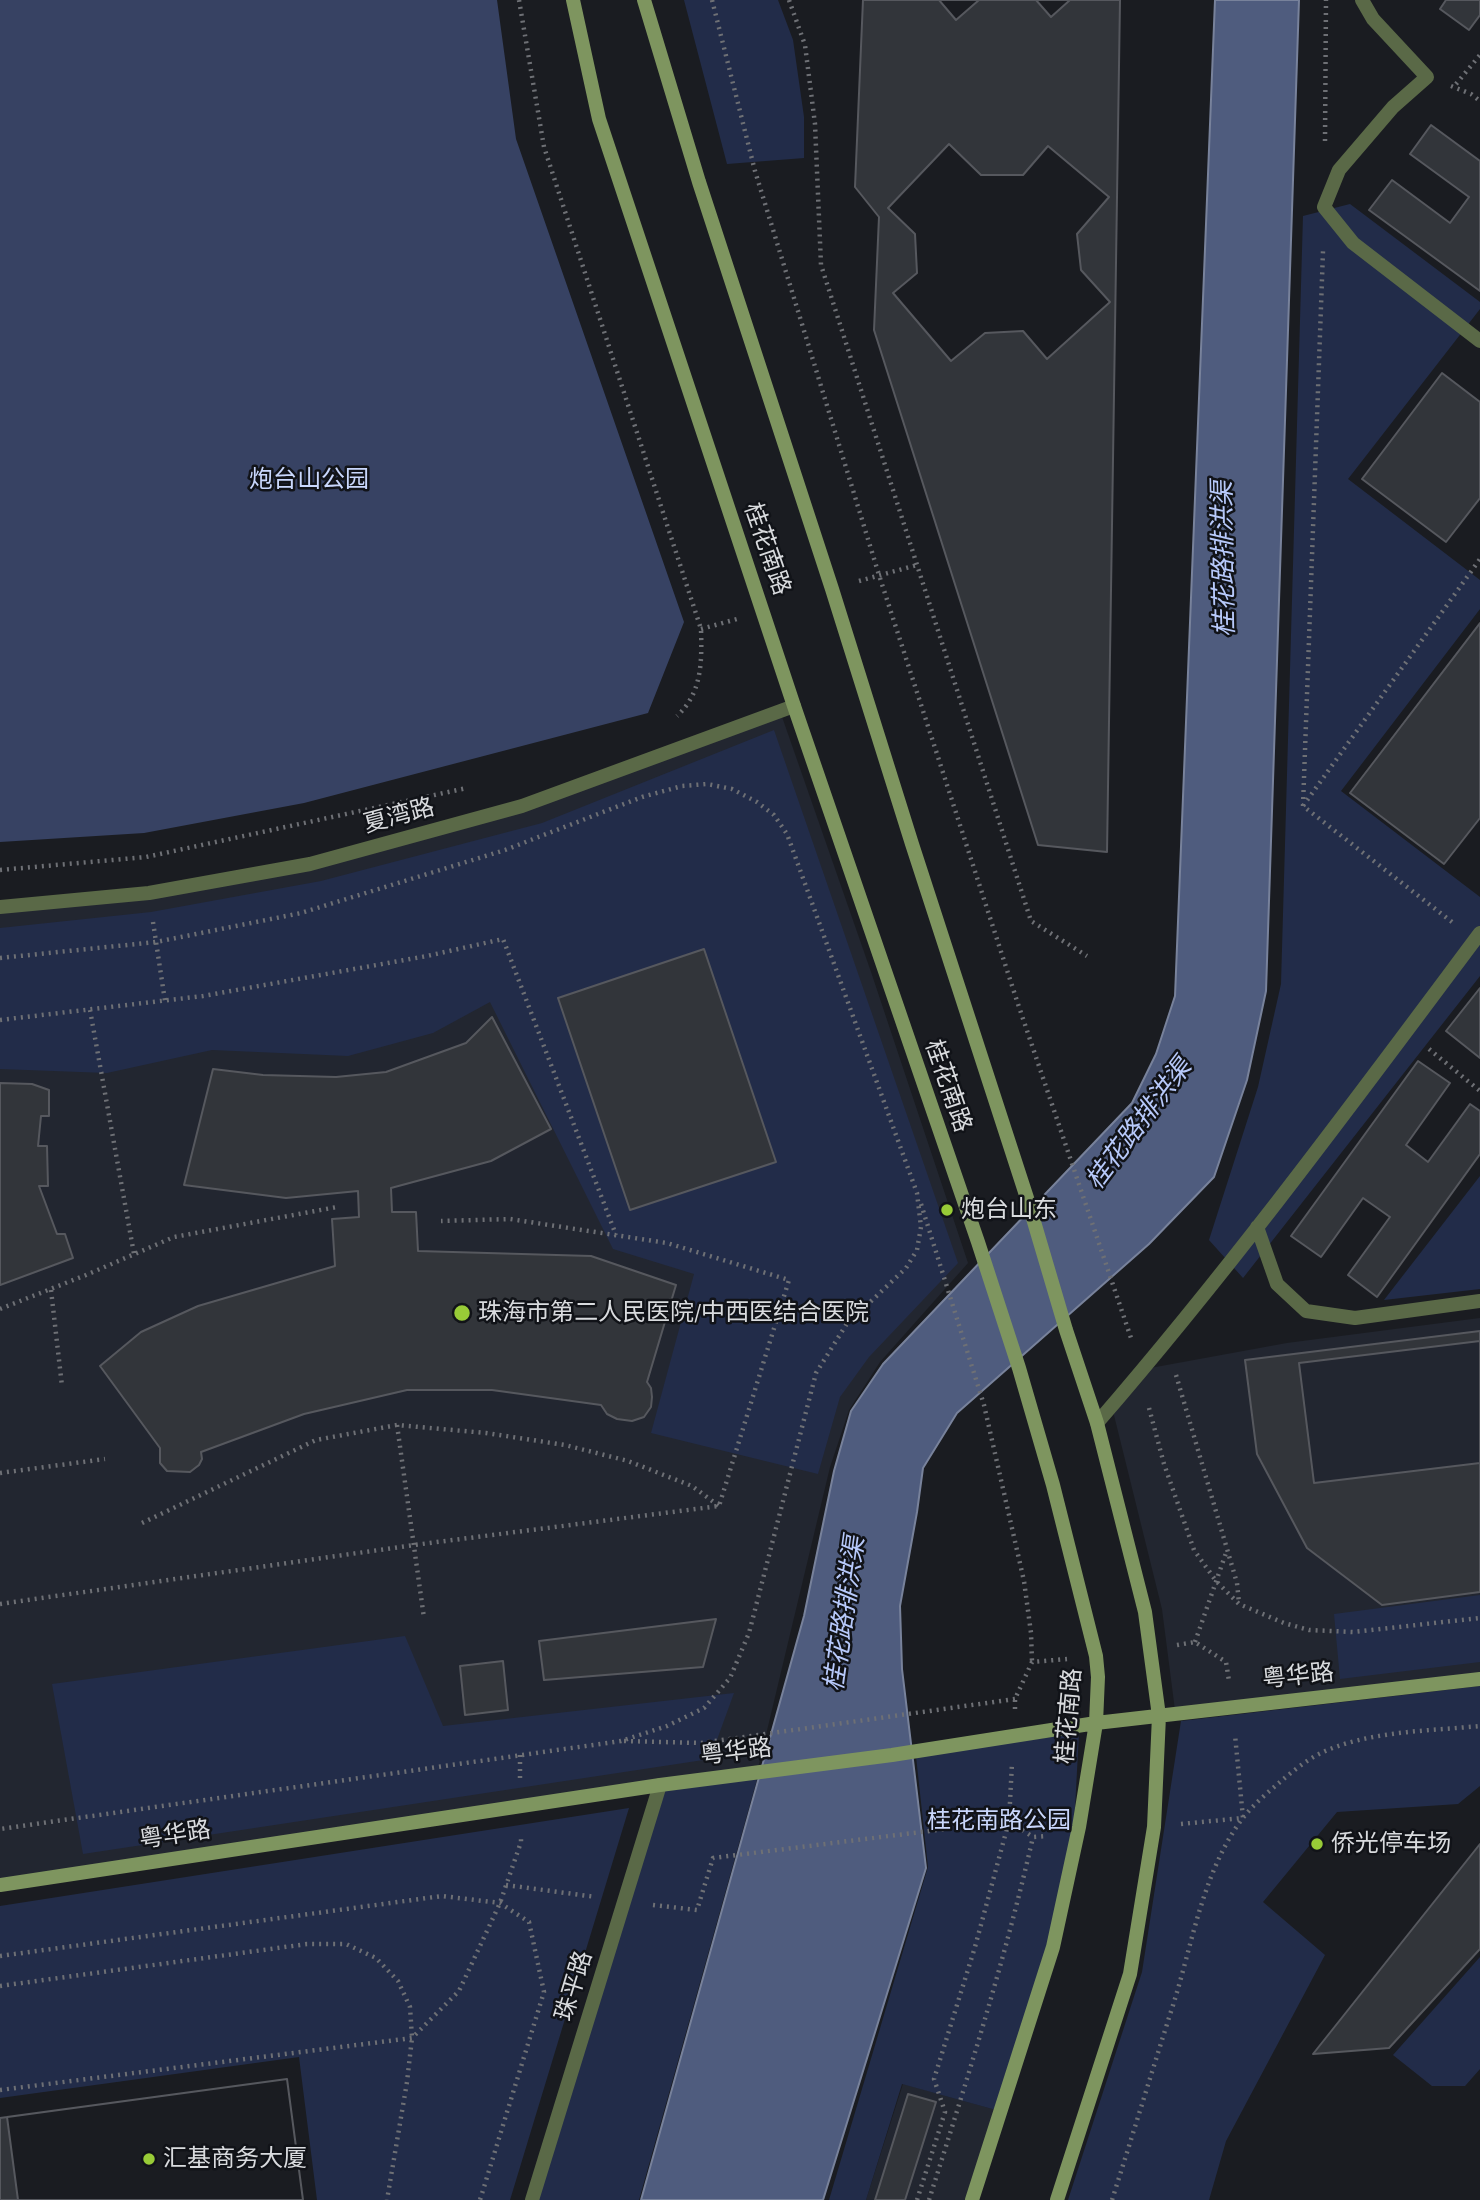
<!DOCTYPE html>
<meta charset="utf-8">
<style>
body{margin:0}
canvas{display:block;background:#1a1c21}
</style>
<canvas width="1480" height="2200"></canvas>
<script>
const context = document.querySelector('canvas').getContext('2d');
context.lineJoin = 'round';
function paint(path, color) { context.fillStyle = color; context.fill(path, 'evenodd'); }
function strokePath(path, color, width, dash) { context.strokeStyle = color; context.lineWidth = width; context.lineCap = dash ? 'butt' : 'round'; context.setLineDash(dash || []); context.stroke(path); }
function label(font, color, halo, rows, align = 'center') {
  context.font = font + ' "Alegreya Sans","Noto Sans SC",sans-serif'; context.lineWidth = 5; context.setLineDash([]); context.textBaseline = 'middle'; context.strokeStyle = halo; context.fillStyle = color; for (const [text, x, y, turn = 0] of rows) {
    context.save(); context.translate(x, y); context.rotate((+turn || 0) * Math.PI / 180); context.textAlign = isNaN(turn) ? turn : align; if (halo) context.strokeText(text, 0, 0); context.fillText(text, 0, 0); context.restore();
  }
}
const built = new Path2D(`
 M781,714L871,972L968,1263L880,1362L849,1410L830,1467L758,1768L0,1883V912L312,869Z
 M1480,1318V1675L1175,1710L1162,1609L1113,1411L1145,1369L1287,1343Z
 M903,2084L1000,2111L972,2200H866Z`);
const green = new Path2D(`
 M684,0H778L793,40L804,117V158L727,164Z
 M1350,204L1480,302V309L1348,479L1480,580V609L1341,791L1480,897V976L1243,1278L1209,1240L1258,1087L1281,984L1303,216Z
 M774,730L958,1263L869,1357L840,1397L818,1474L651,1433L694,1274L613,1249L490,1002L433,1033L348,1056L212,1050L107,1073L0,1069V928L151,912L321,881L542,823Z
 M1480,1176V1289L1384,1300Z
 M1480,1595V1662L1340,1679L1334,1614Z
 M405,1636L443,1726L734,1693L710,1759L83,1854L52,1684Z
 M1480,1686V1786L1458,1804L1337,1812L1263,1902L1325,1955L1226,2141L1209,2200H1068L1142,1972L1181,1721Z
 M1079,1733L1074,1827L1049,1947L996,2110L902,2084L866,2200H829L928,1867L916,1756Z
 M758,1776L639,2200H535L661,1788Z
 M629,1808L510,2200H317L299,2057L0,2098V1906Z
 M1480,1957V2069L1465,2086H1432L1393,2055Z`);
const forest = new Path2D(`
 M0,0H497L516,139L684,622L648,713L304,803L144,833L0,842Z`);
const water = new Path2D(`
 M1215,0H1299L1266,991L1247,1080L1214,1177L1149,1244L957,1413L923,1468L917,1512L900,1606L902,1669L926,1868L823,2200H641L804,1616L834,1471L851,1411L883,1364L1132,1103L1156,1054L1175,996Z`);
const building = new Path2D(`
 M863,0H1120L1107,852L1038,845L874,330L879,217L855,187Z
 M939,0H979L956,20Z
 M1036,0H1070L1051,17Z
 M1446,0H1480V15L1469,30L1440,9Z
 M1431,125L1480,161V291L1369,210L1392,180L1450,223L1469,197L1410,154Z
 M949,144L981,175H1023L1048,146L1109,197L1077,234L1081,270L1110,302L1047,359L1023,331L985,333L951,361L893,293L917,273L915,234L888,208Z
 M1442,373L1480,402V498L1446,542L1362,479Z
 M1480,623V818L1444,864L1350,793Z
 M704,949L776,1162L630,1210L558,998Z
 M1480,988V1058L1446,1031Z
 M492,1017L551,1129L491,1161L391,1188L392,1212H416L418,1251L591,1256L676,1285L647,1382L651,1388L652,1397L651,1407L644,1417L632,1421L617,1419L607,1414L601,1405L492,1390H407L304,1414L201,1452L202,1459L199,1465L190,1472L167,1471L160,1463V1448L100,1366L141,1332L198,1306L335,1266L332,1219L359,1217L358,1191L286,1198L184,1185L213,1069L263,1075L336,1077L386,1072L466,1043Z
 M1418,1061L1450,1083L1406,1145L1428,1162L1470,1104L1480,1111V1154L1377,1297L1348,1275L1390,1217L1363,1198L1321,1257L1291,1236Z
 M0,1083L32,1084L49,1090V1116H41L38,1146H47L48,1186H39L57,1234H65L73,1258L0,1285Z
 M1480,1331V1592L1382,1605L1307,1548L1257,1454L1245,1360Z
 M1480,1341V1463L1314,1483L1299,1363Z
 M716,1619L703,1667L544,1680L539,1641Z
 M503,1661L508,1710L465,1715L460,1666Z
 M1480,1844V1949L1389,2048L1313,2054Z
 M287,2079L303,2200H18L7,2117Z
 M287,2079L303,2200H0V2118Z
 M908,2094L936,2102L905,2200H875Z`);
const path = new Path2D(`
 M519,0L544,147L701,629C702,662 702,693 677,716
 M712,0L755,171L879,575L1017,1001L1131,1338
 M789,0L805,45L815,124L821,265L1031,921L1087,956
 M1456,84L1480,55
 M1451,86L1471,94L1480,101
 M1325,141L1326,0
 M859,581L917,565
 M701,629L737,619
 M1303,806L1323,251
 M0,870L146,857L467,788
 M153,922L165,1001
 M1452,922L1303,806L1480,559
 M0,958L156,942L301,913L505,850L642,797L682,786L707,784L732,789L757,802L774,815L787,834L917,1193L921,1227L917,1250L906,1268L846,1325L816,1373L749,1633L730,1678L704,1708L667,1726L621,1741L0,1829
 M90,1010L134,1254
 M0,1020L203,996L427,956L503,939L616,1235
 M1429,1049L1480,1091
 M921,1204L984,1405L1024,1581L1031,1633L1032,1662
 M51,1290L62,1386
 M0,1309L86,1275L174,1237L337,1207
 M1176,1375L1237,1583L1239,1603
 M1149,1408L1164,1464L1194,1550L1216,1581L1239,1604L1284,1623L1309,1630L1353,1632L1480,1618
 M397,1425L424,1618
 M0,1473L105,1459
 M142,1523L316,1440L397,1425L486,1433L565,1445L628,1461L692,1486L719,1506
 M0,1604L414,1545L719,1506L789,1280L667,1243L510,1219L441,1221
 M1195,1642L1227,1550
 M1177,1645L1195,1642L1226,1662L1229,1681
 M1015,1709V1699L1032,1662L1067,1659
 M624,1741L701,1743L1015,1699
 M520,1755V1778
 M1181,1824L1243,1818L1235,1735
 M506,1885L596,1897
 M653,1905L697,1910L713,1858L1009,1821L1033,1837L1047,1836
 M0,1956L442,1896L500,1903L529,1922L544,1992L480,2200
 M0,1986L307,1944H346L376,1958L398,1981L410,2007L412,2038L407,2082L387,2200
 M0,2090L412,2038L459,1991L500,1903L521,1842V1835
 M917,2200L945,2112L934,2079L975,1947L1009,1821L1012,1763
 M929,2200C967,2080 1005,1960 1033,1837
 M1112,2200C1133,2134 1153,2068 1174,2002C1193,1941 1203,1872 1242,1819C1253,1805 1267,1793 1280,1782C1292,1772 1305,1761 1319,1754C1365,1731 1429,1731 1480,1726`);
const service = new Path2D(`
 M1362,0L1373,19L1427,77L1393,107L1339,170L1324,207L1353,243L1480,341
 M1257,1227L1277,1284L1306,1311L1355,1318L1480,1301
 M1097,1423C1233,1266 1356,1099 1480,933`);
const minor = new Path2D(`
 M532,2200L660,1785`);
const tertiary = new Path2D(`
 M0,907L149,893L310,864L522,806L794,706`);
const secondary = new Path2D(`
 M573,0L599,119L794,706L978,1242L1019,1368L1053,1485L1096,1656L1098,1677L1096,1723L1079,1827L1053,1947L972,2200
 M644,0L699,182L832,589L912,844L1027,1198L1066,1330L1097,1423L1145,1612L1159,1716L1154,1827L1130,1974L1057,2200
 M0,1885L660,1785L892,1755L1096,1723L1480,1679`);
const markers = [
 [947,1210,7,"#98cb37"],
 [462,1313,9,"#98cb37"],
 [1317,1844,7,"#98cb37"],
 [149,2159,7,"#98cb37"]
];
const parkNames = [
 ["炮台山公园",309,480],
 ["桂花南路公园",999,1821]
];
const streetNames = [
 ["桂花南路",767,549,71],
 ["夏湾路",399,816,-15],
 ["桂花南路",948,1086,71],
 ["粤华路",1298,1676,-6],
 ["桂花南路",1069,1716,-85],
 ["粤华路",736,1752,-7],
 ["粤华路",175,1835,-9],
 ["珠平路",574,1986,-73]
];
const poiNames = [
 ["炮台山东",961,1210],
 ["珠海市第二人民医院/中西医结合医院",478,1313],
 ["侨光停车场",1331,1844],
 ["汇基商务大厦",163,2159]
];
const waterNames = [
 ["桂花路排洪渠",1224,559,-91],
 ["桂花路排洪渠",1139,1124,-53],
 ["桂花路排洪渠",845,1614,-82]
];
paint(built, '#222630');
paint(green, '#222c49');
paint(forest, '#374263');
paint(water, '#4f5c7e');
strokePath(water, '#78829b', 2);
paint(building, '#32353a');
strokePath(building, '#56585e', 2);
strokePath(path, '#6e7075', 4.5, [2, 5]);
strokePath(service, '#5a6947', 14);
strokePath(minor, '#5a6947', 14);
strokePath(tertiary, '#5a6947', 14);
strokePath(secondary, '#7e955f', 14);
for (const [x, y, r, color] of markers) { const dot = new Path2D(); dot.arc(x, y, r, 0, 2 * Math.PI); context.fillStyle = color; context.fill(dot); strokePath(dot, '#111318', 2.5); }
label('24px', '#c9d7fc', '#111318', parkNames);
label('24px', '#d9dbde', '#111318', streetNames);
label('24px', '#d9dbde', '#111318', poiNames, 'left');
label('italic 26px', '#b7c9fa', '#111318', waterNames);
</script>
